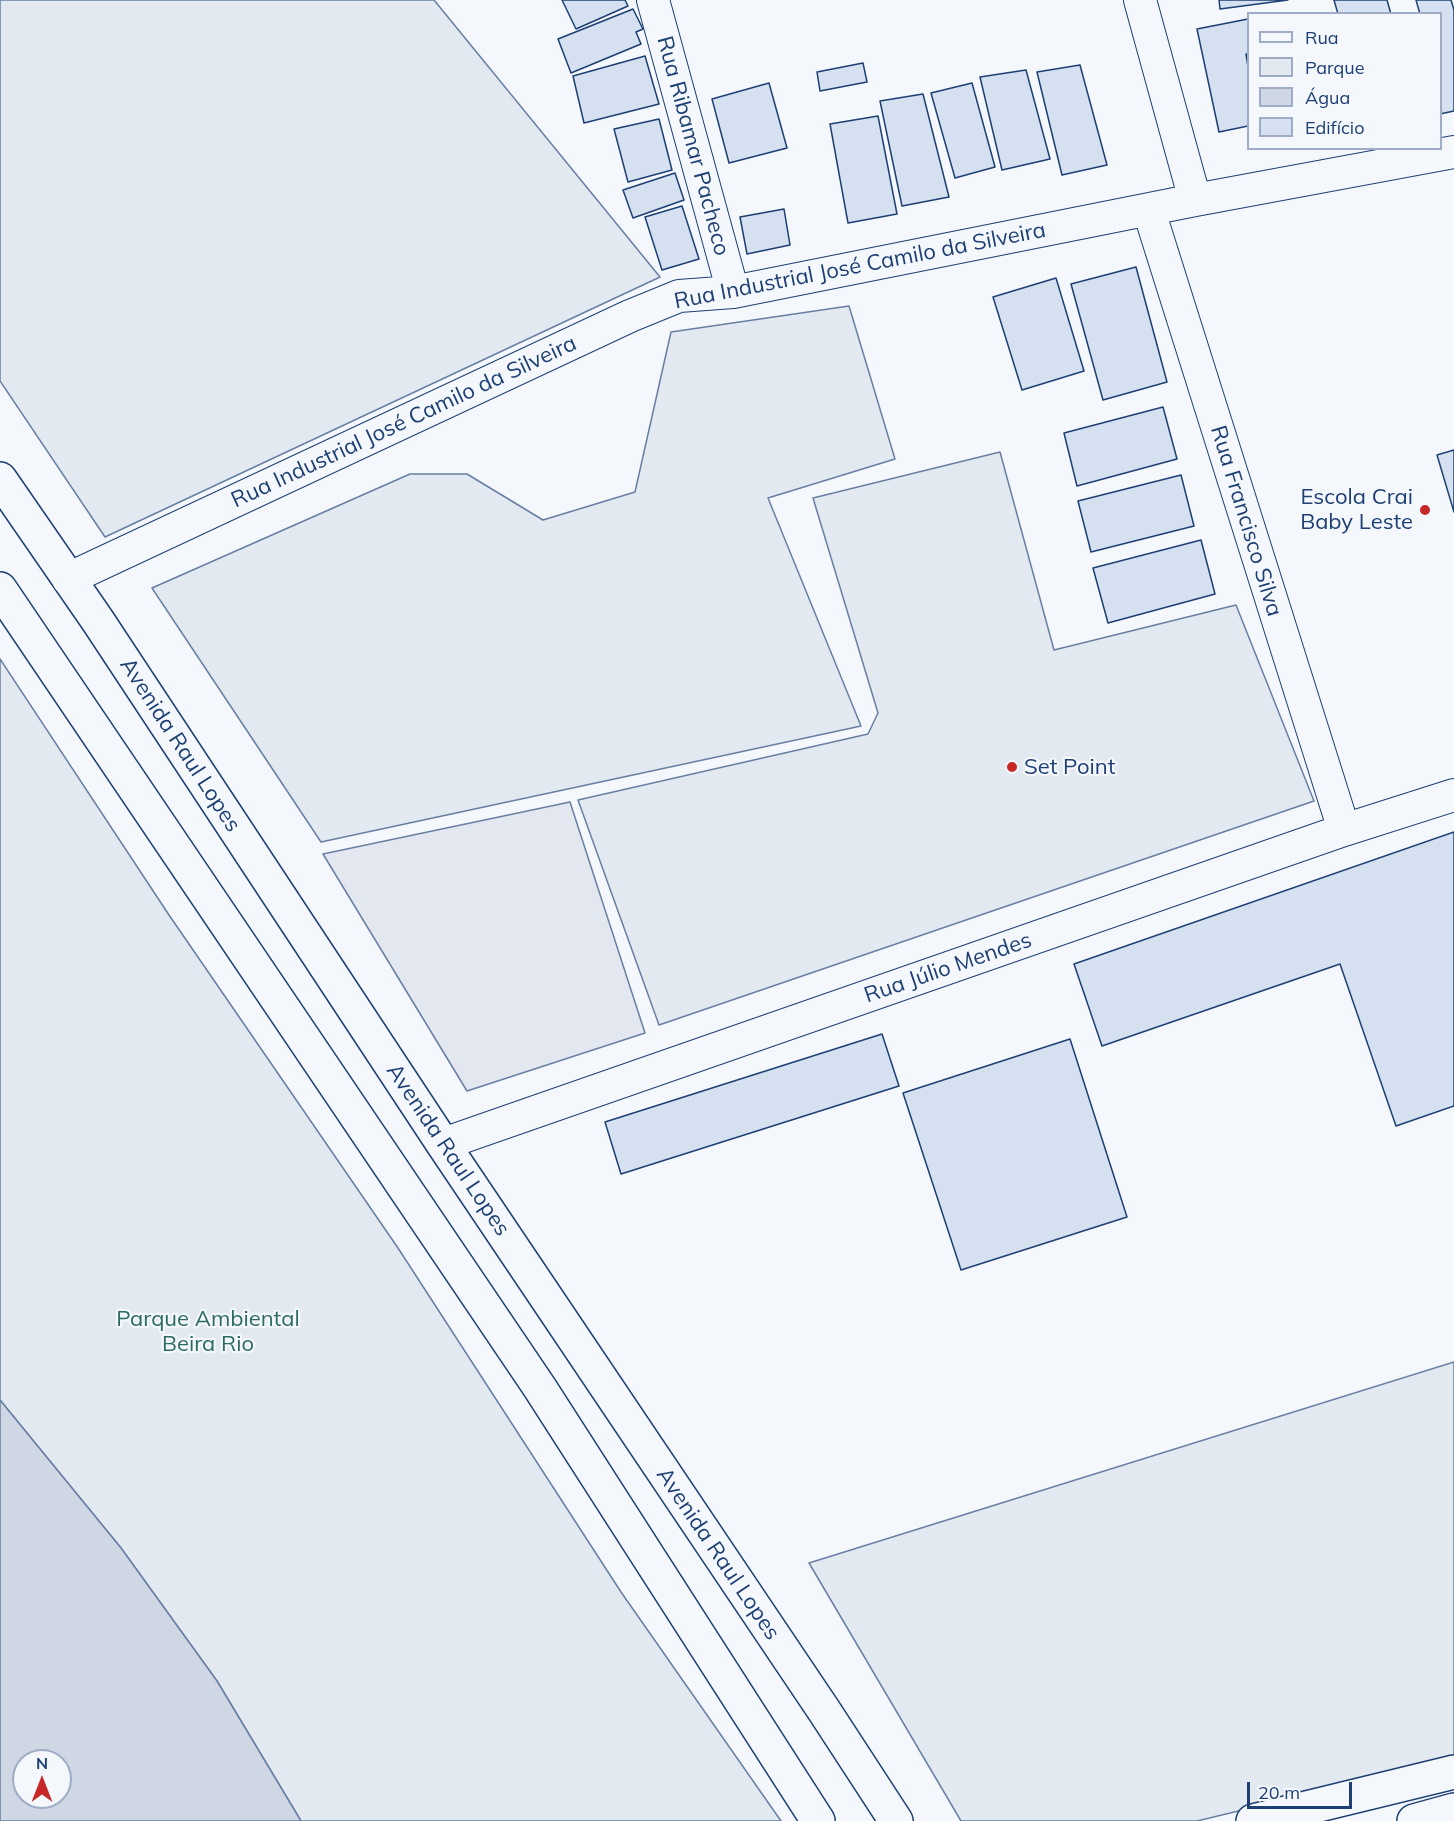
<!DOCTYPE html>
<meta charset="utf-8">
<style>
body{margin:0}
#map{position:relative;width:1454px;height:1821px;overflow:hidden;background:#f4f7fb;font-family:Mulish,sans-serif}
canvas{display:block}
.legend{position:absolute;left:1247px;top:12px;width:195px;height:138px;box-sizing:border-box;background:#f4f7fb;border:2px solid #9eadc5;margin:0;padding:8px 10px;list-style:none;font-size:18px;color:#1d3f73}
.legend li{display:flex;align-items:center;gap:12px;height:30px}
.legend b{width:30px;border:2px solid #9eadc5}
.north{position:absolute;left:12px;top:1749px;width:60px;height:60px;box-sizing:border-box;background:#f4f7fb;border:2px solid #9eadc5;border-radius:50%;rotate:0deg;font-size:16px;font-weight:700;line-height:24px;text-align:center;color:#1d3f73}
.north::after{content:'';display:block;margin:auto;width:21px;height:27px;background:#c62828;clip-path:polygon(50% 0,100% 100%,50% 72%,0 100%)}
.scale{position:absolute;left:1247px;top:1782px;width:105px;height:27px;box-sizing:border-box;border:3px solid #1d3f73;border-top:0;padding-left:8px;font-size:18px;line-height:21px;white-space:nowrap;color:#1d3f73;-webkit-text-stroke:4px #f4f7fb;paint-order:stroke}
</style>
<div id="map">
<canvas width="1454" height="1821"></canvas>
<ul class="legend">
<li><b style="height:8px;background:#f4f7fb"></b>Rua</li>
<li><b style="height:16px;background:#e3e9f0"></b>Parque</li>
<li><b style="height:16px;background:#cfd7e4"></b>Água</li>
<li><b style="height:16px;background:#d5e0f0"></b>Edifício</li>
</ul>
<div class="north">N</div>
<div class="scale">20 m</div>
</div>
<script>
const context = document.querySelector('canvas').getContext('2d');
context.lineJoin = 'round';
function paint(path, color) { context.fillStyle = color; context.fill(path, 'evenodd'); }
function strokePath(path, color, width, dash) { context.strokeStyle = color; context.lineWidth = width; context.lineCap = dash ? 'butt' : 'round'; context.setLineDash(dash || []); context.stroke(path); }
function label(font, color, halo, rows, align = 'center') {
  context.font = font + ' Mulish,sans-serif'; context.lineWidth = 4.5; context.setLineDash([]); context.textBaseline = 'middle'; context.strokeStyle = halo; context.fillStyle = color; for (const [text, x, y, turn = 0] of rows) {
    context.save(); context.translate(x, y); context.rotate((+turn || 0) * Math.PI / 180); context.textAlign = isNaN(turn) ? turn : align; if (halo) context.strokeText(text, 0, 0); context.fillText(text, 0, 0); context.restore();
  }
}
const green = new Path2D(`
 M0,0H434L660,277L105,537L0,381Z
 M849,306L895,459L768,498L861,726L321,842L152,588L410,474H467L543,520L635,492L671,332Z
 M1000,452L1054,650L1236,605L1314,801L659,1025L578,800L868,734L878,713L813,498Z
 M0,659L169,915L398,1248L621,1592L781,1821H301L217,1681L121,1548L0,1400Z
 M1454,1362V1759L1197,1821H961L809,1563Z`);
const parking = new Path2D(`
 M570,802L645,1033L467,1091L323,854Z`);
const water = new Path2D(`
 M0,1400L121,1548L217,1681L301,1821H0ZM24,1761H60V1797H24Z`);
const building = new Path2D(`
 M562,0H625L628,6L576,29Z
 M1219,0H1288L1220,9Z
 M1334,0H1387L1391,14H1338Z
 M1416,0H1451L1454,10V111L1440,114V14H1420Z
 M633,9L643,29L636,32L641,44L571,73L558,39Z
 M1248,19V54H1246L1248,67V126L1219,132L1197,29Z
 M645,56L659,104L584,123L573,76Z
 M863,63L867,82L820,91L817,72Z
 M1080,65L1107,165L1062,175L1037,72Z
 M1026,70L1050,159L1002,170L980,77Z
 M769,83L787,148L729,163L712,99Z
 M972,83L995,167L955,178L931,93Z
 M923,94L949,197L902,206L880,101Z
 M878,116L897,214L848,223L830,124Z
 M659,119L672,170L628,182L614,129Z
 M675,173L684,200L633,218L623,190Z
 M682,206L699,259L662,270L645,217Z
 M784,209L790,245L747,254L740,217Z
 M1136,267L1167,382L1103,400L1071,284Z
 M1056,278L1084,371L1022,390L993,297Z
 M1163,407L1177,459L1077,486L1064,433Z
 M1454,450V512L1437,455Z
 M1181,475L1194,526L1091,552L1078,501Z
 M1201,540L1215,594L1108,623L1093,568Z
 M1454,832V1106L1396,1126L1340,964L1102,1046L1074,964Z
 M882,1034L899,1086L621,1174L605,1122Z
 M1070,1039L1127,1217L961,1270L903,1093Z`);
const minor = new Path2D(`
 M653,0L733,292
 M1140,0L1195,200
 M1149,211L1344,830
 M68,579L630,316L679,296L733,292L1195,200L1454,152
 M443,1144L1344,830L1454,795`);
const tertiary = new Path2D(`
 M1253,1821L1454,1772
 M1414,1821L1454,1810`);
const primary = new Path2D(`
 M0,479L98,621L443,1144L825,1712L896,1821
 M0,589L540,1388L818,1821`);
const markers = [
 [1425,510,6,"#c62828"],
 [1012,767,6,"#c62828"]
];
const streetNames = [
 ["Rua Ribamar Pacheco",693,146,75],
 ["Rua Industrial José Camilo da Silveira",860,266,-11],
 ["Rua Industrial José Camilo da Silveira",404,422,-25],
 ["Rua Francisco Silva",1246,521,73],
 ["Avenida Raul Lopes",180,745,57],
 ["Rua Júlio Mendes",948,968,-19],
 ["Avenida Raul Lopes",448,1150,56],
 ["Avenida Raul Lopes",718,1554,56]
];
const poiNames = [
 ["Escola Crai",1413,497],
 ["Baby Leste",1413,522],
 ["Set Point",1024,767,"left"]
];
const parkNames = [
 ["Parque Ambiental",208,1319],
 ["Beira Rio",208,1344]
];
paint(green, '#e3e9f0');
strokePath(green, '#687fa3', 1.5);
paint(parking, '#e3e8f0');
strokePath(parking, '#687fa3', 1.5);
paint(water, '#cfd7e4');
strokePath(water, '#687fa3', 1.5);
paint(building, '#d5e0f0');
strokePath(building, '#1d3f73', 1.5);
strokePath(minor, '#1d3f73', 34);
strokePath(tertiary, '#1d3f73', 36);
strokePath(primary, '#1d3f73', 36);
strokePath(minor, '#f4f7fb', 32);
strokePath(tertiary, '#f4f7fb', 33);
strokePath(primary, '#f4f7fb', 33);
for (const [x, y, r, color] of markers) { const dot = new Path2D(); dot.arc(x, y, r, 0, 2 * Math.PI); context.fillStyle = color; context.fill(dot); strokePath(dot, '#f4f7fb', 2); }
label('22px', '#1d3f73', '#f4f7fb', streetNames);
label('22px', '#1d3f73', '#f4f7fb', poiNames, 'right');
label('22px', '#2c6c60', '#f4f7fb', parkNames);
</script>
